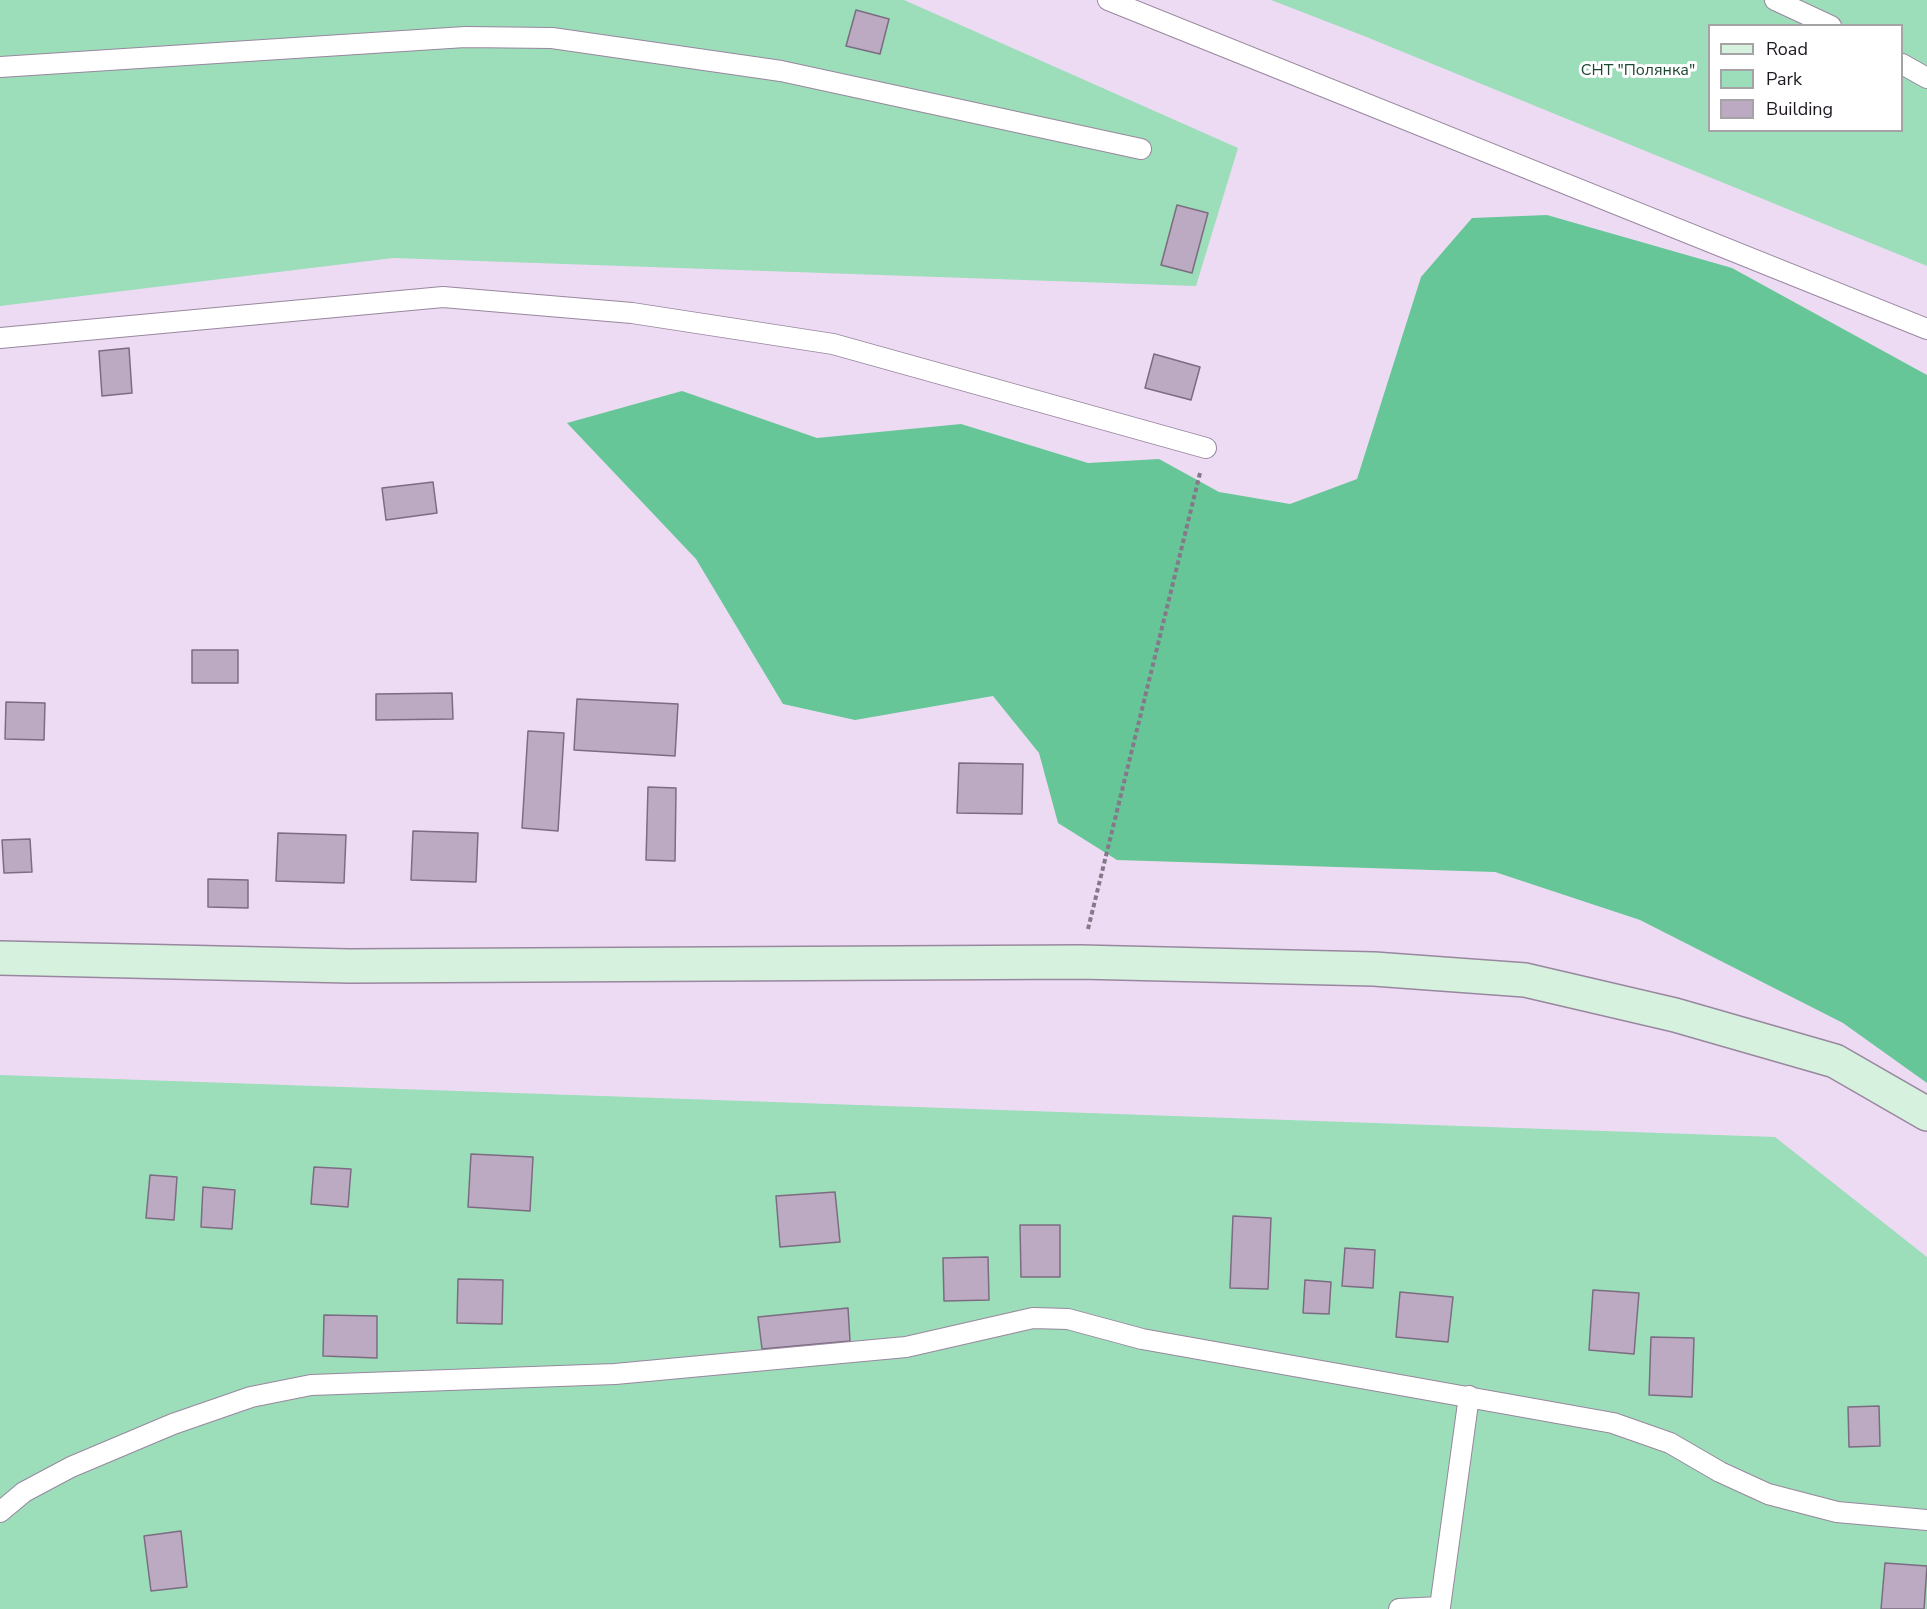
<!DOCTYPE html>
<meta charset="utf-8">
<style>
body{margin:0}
#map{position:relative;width:1927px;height:1609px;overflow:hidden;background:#eddbf4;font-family:"Nunito Sans",sans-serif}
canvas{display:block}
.legend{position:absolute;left:1708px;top:24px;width:195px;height:108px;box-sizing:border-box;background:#fff;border:2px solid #a5a3a6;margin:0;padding:8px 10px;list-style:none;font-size:18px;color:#1f1821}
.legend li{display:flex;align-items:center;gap:12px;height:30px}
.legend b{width:30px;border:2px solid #a5a3a6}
</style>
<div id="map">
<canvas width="1927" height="1609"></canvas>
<ul class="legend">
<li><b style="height:8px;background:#d6f2de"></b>Road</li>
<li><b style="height:16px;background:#9cddba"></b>Park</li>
<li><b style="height:16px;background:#bbaac1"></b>Building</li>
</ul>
</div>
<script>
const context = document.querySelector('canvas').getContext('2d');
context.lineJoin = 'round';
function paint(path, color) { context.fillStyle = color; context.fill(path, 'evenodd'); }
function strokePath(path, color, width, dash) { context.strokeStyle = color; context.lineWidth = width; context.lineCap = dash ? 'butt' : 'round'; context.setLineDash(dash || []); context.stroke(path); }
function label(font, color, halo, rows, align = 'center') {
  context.font = font + ' "Nunito Sans",sans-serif'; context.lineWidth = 6; context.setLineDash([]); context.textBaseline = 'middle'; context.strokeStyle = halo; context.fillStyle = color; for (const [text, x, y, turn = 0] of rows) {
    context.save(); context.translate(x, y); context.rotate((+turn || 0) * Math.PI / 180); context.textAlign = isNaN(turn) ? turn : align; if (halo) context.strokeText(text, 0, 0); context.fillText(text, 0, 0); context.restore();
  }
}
const green = new Path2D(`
 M0,0H904L1238,148L1196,286L393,258L0,306Z
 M1271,0H1927V266L1364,36ZM1710,26H1902V130H1710Z
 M0,1075L1775,1137L1927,1257V1609H0Z`);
const forest = new Path2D(`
 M1547,215L1732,268L1927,375V1083L1843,1023L1640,920L1495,872L1117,860L1058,823L1039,753L993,696L855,720L783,704L696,559L567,423L682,391L817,438L961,424L1088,463L1159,459L1219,492L1290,504L1357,479L1421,277L1472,218Z`);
const building = new Path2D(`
 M856,10L889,19L880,54L846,46Z
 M1177,205L1208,213L1192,273L1161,265Z
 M129,348L132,393L102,396L99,351Z
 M1154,354L1200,367L1191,400L1145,388Z
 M433,482L437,513L386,520L382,488Z
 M192,650H238V683H192Z
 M452,693L453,719L376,720V694Z
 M577,699L678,704L675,756L574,750Z
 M6,702L45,703L44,740L5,739Z
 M528,731L564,733L558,831L522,828Z
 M959,763L1023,764L1022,814L957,813Z
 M648,787L676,788L675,861L646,860Z
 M413,831L478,833L476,882L411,880Z
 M278,833L346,835L344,883L276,881Z
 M30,839L32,872L4,873L2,840Z
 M208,879L248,880V908L208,907Z
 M471,1154L533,1157L530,1211L468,1207Z
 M314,1167L351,1169L348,1207L311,1204Z
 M150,1175L177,1177L174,1220L146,1218Z
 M203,1187L235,1190L232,1229L201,1227Z
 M835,1192L840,1242L780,1247L776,1196Z
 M1233,1216L1271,1218L1268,1289L1230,1288Z
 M1020,1225H1060V1277H1021Z
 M1345,1248L1375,1250L1373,1288L1342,1286Z
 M988,1257L989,1300L944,1301L943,1258Z
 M458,1279L503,1280L502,1324L457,1323Z
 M1305,1280L1331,1282L1329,1314L1303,1313Z
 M1593,1290L1639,1293L1634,1354L1589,1350Z
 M1400,1292L1453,1297L1448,1342L1396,1337Z
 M848,1308L850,1341L762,1349L758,1317Z
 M324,1315L377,1316V1358L323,1356Z
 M1651,1337L1694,1338L1692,1397L1649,1395Z
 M1879,1406L1880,1446L1849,1447L1848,1407Z
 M181,1531L187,1587L151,1591L144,1536Z
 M1885,1563L1927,1566L1924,1609H1881Z`);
const path = new Path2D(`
 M1088,929L1200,473`);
const lane = new Path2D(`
 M1108,0L1927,329
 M1775,0L1831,26
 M1902,64L1927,78
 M0,67L465,37L552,38L781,71L1141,149
 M0,338L443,297L632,313L833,344L1206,448
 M0,1512L24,1492L71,1467L173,1424L251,1397L311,1385L615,1374L906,1347L1033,1318L1068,1319L1142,1339L1613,1423L1670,1443L1720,1472L1768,1494L1837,1512L1927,1520
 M1399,1609L1440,1607L1469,1396`);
const secondary = new Path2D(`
 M0,958L349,966L1080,962L1374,969L1525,980L1675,1015L1835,1061L1927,1114`);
const parkNames = [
 ["СНТ \"Полянка\"",1638,71]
];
paint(green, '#9cddba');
paint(forest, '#66c697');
paint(building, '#bbaac1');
strokePath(building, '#7c6c81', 1.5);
strokePath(lane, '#98879e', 22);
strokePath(secondary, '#98879e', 36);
strokePath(path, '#857889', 4, [4.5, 3]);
strokePath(lane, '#fff', 20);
strokePath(secondary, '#d6f2de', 33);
label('16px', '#1f4834', '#fff', parkNames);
</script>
